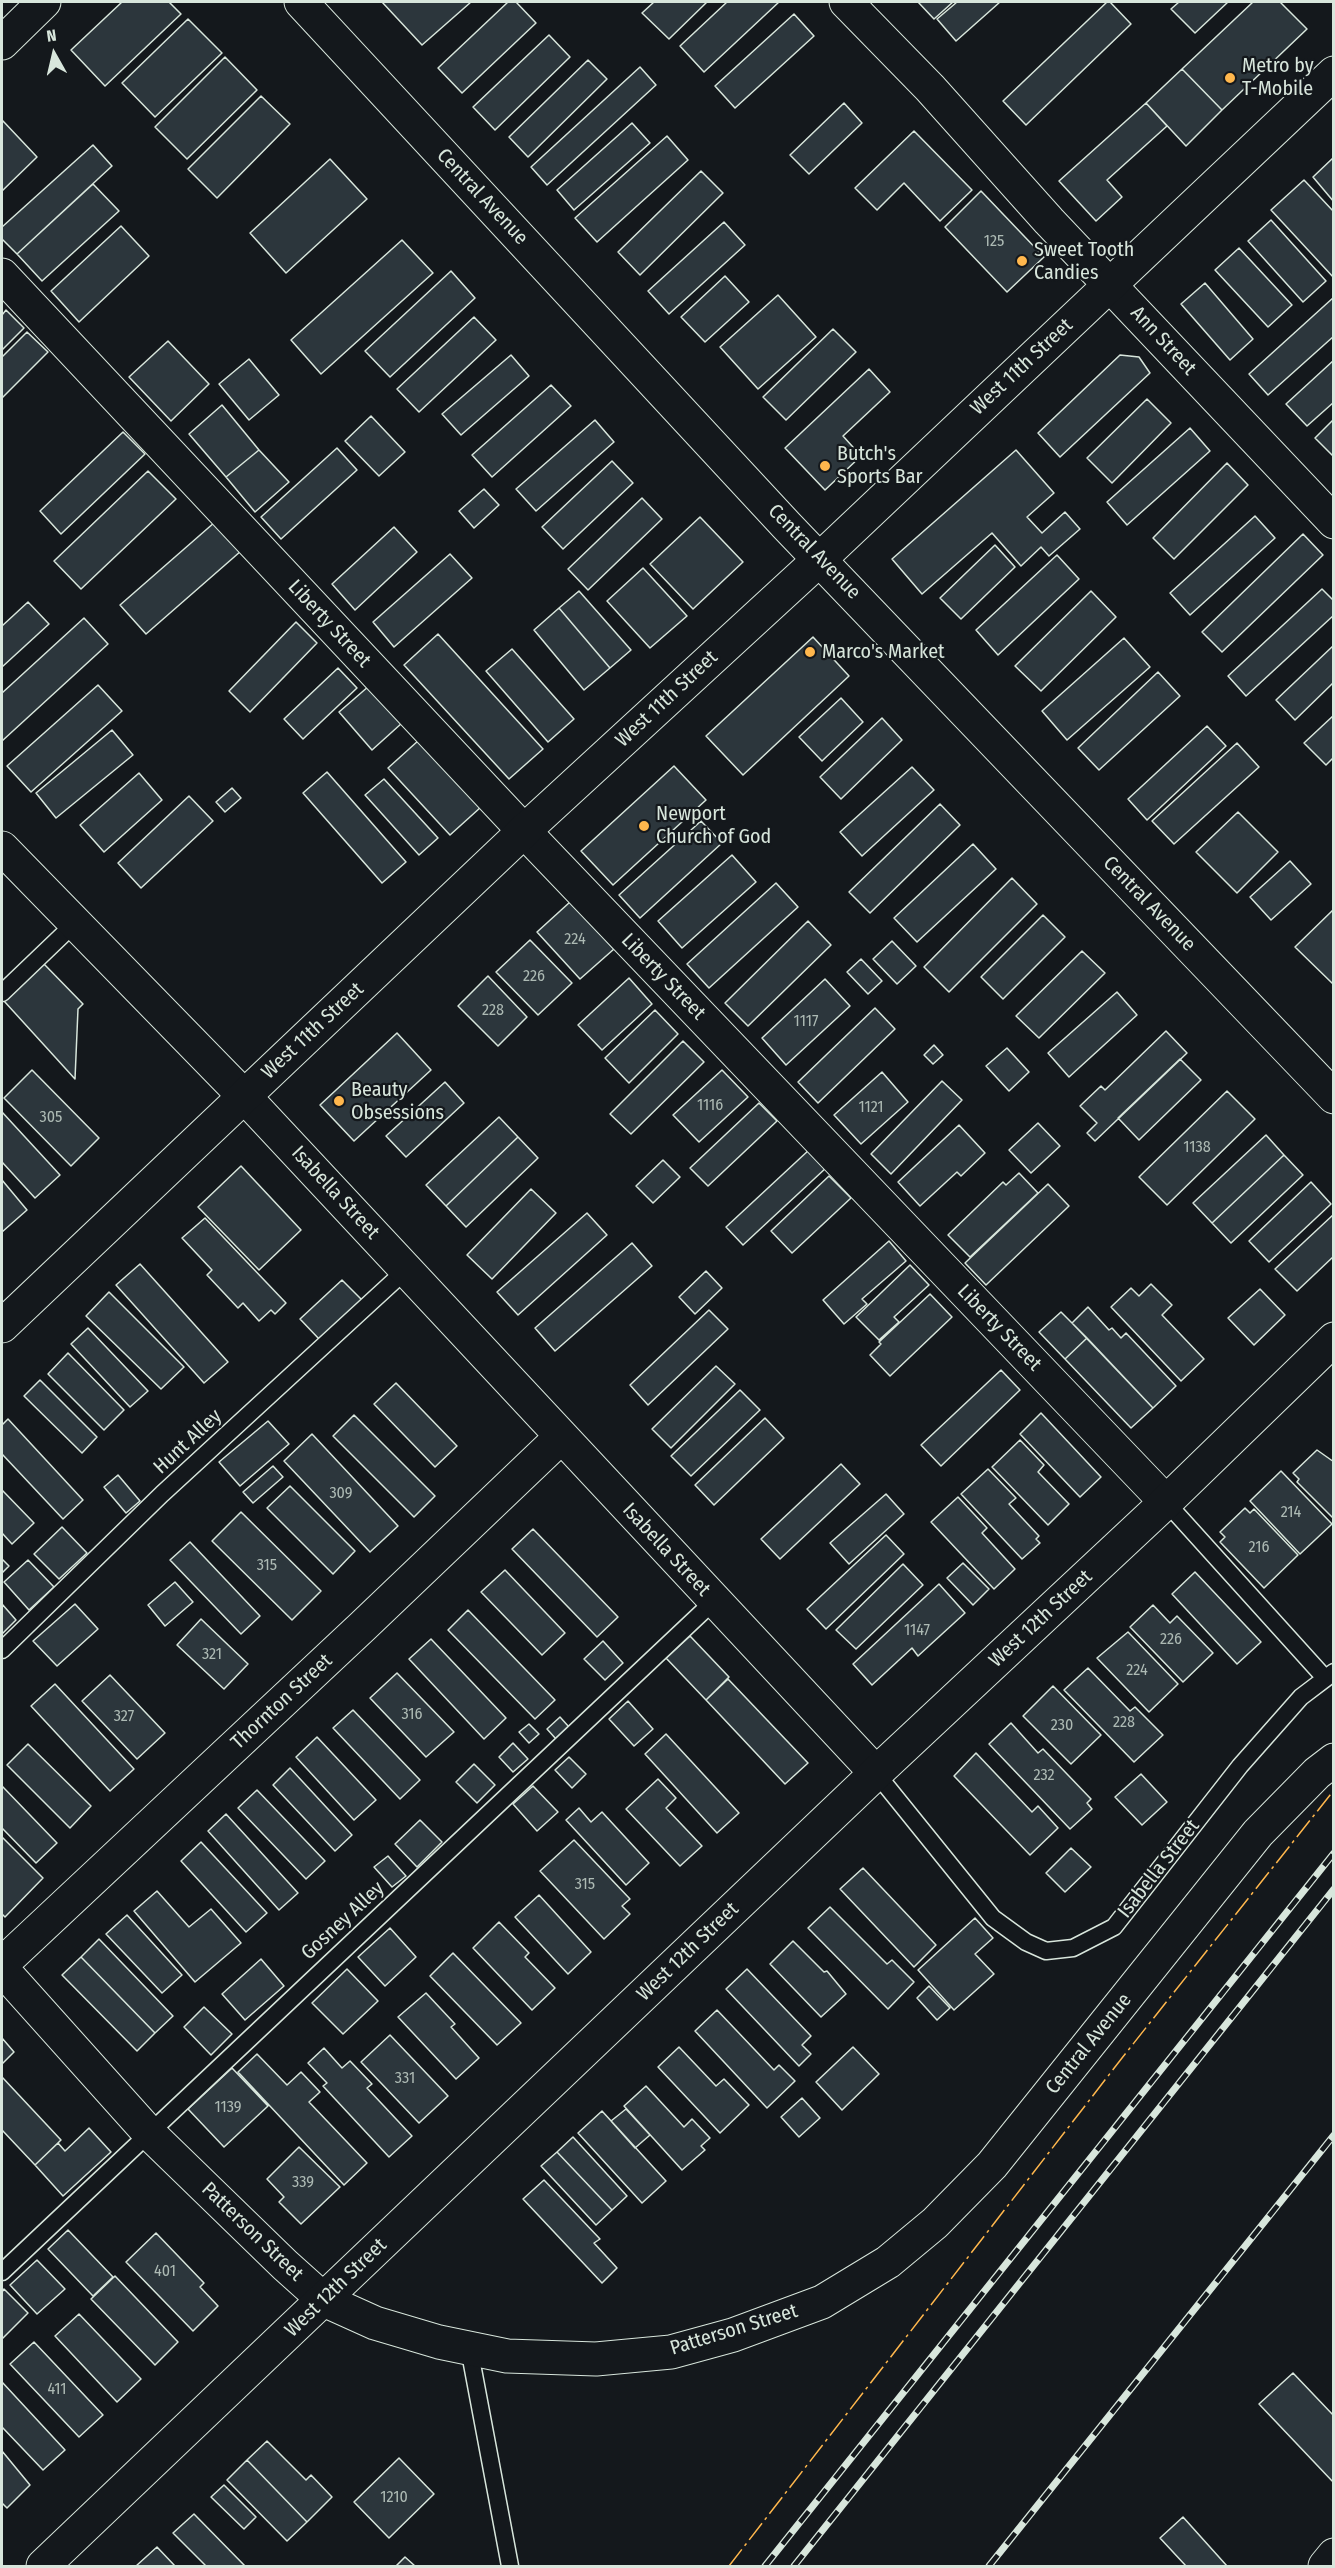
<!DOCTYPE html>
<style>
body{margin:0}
#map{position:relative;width:1335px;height:2568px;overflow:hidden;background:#14181c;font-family:"Fira Sans Condensed",sans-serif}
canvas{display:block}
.frame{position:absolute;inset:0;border:3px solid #d8e6dc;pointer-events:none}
.north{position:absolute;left:24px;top:24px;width:60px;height:60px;-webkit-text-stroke:4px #14181c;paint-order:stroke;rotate:352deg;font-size:16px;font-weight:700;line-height:24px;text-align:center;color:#d8e6dc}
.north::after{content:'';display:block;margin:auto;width:21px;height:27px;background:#d8e6dc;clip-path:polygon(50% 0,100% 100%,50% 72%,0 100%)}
</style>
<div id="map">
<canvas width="1335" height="2568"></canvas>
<div class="frame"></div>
<div class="north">N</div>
</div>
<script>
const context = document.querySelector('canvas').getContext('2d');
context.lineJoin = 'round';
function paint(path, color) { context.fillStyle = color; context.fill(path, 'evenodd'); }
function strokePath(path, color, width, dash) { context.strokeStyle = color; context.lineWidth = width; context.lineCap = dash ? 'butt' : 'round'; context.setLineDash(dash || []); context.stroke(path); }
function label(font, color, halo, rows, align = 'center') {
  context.font = font + ' "Fira Sans Condensed",sans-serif'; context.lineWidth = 4.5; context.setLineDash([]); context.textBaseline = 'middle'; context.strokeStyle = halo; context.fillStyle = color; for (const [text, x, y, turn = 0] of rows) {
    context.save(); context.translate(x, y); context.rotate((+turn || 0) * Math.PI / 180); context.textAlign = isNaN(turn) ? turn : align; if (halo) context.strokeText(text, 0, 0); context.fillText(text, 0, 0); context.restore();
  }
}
const building = new Path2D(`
 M122,2H169L181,14L105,86L71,50Z
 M382,2H471L422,45Z
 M508,2H516L536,23L462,93L438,68Z
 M654,2H707L669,39L642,13Z
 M727,2H779L704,72L680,46Z
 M918,2H953L934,19Z
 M957,2H1000L956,41L937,19Z
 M1107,2H1110L1131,24L1026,125L1003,101Z
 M1179,2H1228L1195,33L1171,9Z
 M1253,2H1280L1307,29L1222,110L1182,69Z
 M794,14L814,36L735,108L715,86Z
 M188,19L222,53L155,117L122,83Z
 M549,35L570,57L495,130L473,107Z
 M225,57L257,90L187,159L155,127Z
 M588,60L607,79L528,157L509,137Z
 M640,67L656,85L547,185L531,167Z
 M1182,69L1222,110L1186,146L1146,103Z
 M261,96L290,124L217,198L188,169Z
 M844,103L862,123L809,174L790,155Z
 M1146,103L1167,126L1107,180L1122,197L1096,221L1059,181Z
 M3,121L37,157L2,191V123Z
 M632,123L650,143L574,210L557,190Z
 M914,131L972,190L940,221L904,183L877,210L855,188Z
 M667,136L688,160L597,242L575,218Z
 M93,145L112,166L17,254L2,239V227Z
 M1334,157V202L1313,177Z
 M330,159L367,199L286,273L250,233Z
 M701,171L723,193L640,275L618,252Z
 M1304,180L1334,212V278L1271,210Z
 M93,184L119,211L42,281L17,254Z
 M981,191L1044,257L1007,292L945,227Z
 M1271,220L1326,281L1303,302L1248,241Z
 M724,222L745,245L669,314L648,291Z
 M121,226L149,256L79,322L51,291Z
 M402,240L433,273L321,374L291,340Z
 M1239,248L1292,305L1268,327L1215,270Z
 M451,271L475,298L390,377L365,351Z
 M725,276L749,302L705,342L681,317Z
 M1205,283L1253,339L1230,360L1181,304Z
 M778,295L816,337L758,389L720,347Z
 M1334,297V336L1268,395L1249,374Z
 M6,310L24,328L2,350V315Z
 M474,317L496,340L419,412L397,389Z
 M833,329L856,352L786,420L763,397Z
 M27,332L48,352L2,398V357Z
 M168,341L209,384L171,421L129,377Z
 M511,355L529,376L461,435L442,414Z
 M1120,355L1139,357L1150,373L1060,457L1038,433Z
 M249,359L279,395L249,420L219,384Z
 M1334,360V402L1307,426L1286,404Z
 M869,369L890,392L843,436L861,456L825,490L785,448Z
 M551,385L571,406L492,477L472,455Z
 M1147,399L1171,423L1112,483L1087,458Z
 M222,405L259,450L226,477L189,434Z
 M371,416L405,452L379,476L345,441Z
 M1334,419V457L1315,438Z
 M595,420L614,442L536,511L516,489Z
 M1190,428L1210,451L1127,525L1107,502Z
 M123,432L145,454L61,534L40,511Z
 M337,448L357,470L281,539L261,517Z
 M259,450L289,482L255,512L226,477Z
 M1016,450L1054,493L1027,517L1042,533L1065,512L1080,529L1049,556L1041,547L1021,566L992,533L922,594L892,559Z
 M612,461L633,483L563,549L542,527Z
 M1227,463L1248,485L1174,559L1153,538Z
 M148,471L176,499L81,589L54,561Z
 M484,489L499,505L474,528L459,511Z
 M642,498L662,519L588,590L568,569Z
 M1255,516L1275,538L1190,615L1170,593Z
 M700,517L743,562L693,609L650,564Z
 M215,522L241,551L146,634L120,605Z
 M394,527L417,552L355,610L332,584Z
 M1303,534L1323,555L1222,652L1202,632Z
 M995,545L1015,567L961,619L940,598Z
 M450,554L472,578L394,647L373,622Z
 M1057,555L1079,579L998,655L976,630Z
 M643,568L687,616L650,648L607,601Z
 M1322,589L1334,601V615L1246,696L1228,676Z
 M579,591L631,650L610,668L559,608Z
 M1091,591L1116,617L1041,691L1015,666Z
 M28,602L49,624L2,667V626Z
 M559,608L610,668L584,690L534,630Z
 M84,618L108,644L2,741V693Z
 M296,622L317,643L250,712L229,691Z
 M438,634L543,749L509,779L404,665Z
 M813,637L849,676L743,775L706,736Z
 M1124,638L1150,667L1067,740L1042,711Z
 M1334,645V682L1295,720L1276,700Z
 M512,649L574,719L548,742L486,671Z
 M338,668L357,688L303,739L284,719Z
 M1158,672L1180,696L1099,770L1078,748Z
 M98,685L122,711L31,792L7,766Z
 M369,686L402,723L372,750L339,712Z
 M841,698L863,722L822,761L799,737Z
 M1334,715V757L1326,765L1304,743Z
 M882,718L902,740L841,799L820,777Z
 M1207,726L1226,746L1147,820L1128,799Z
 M112,730L133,755L56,818L36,793Z
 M419,740L481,807L450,835L388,768Z
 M1237,743L1259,767L1174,844L1152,821Z
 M674,766L706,800L613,885L581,851Z
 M912,767L934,790L862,856L840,832Z
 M327,772L406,862L382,883L303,793Z
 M139,773L162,800L104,852L80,825Z
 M384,779L438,838L419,855L365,795Z
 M232,788L241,798L225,812L216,802Z
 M189,796L213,821L141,888L118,863Z
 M940,804L960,825L870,913L849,892Z
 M1238,812L1278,852L1237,893L1196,852Z
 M701,821L722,843L640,918L619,895Z
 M973,844L996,869L917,942L894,918Z
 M732,855L756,882L682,948L658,921Z
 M1290,861L1311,884L1271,920L1250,897Z
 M1012,878L1037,904L949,992L924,967Z
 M776,883L798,907L709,988L687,964Z
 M570,902L614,949L580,979L537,932Z
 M1334,909V984H1333L1295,947Z
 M1043,915L1065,937L1003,999L981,977Z
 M808,921L831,945L748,1026L725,1003Z
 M530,940L572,983L538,1015L496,972Z
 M892,941L916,966L897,984L873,959Z
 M1082,951L1105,973L1039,1038L1016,1016Z
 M861,959L882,981L868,994L847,972Z
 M44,964L83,1004L78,1009L75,1079L4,1001Z
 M488,976L527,1017L498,1046L458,1006Z
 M629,978L652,1004L602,1050L578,1025Z
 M825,979L850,1006L786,1065L762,1038Z
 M1117,992L1137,1015L1069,1077L1048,1053Z
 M875,1008L895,1029L818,1103L798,1082Z
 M655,1010L678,1034L629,1083L605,1058Z
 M1166,1031L1187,1053L1095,1141L1087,1133L1097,1123L1080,1106L1101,1086L1105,1090Z
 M397,1033L431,1070L354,1141L320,1105Z
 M683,1041L704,1062L631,1134L610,1114Z
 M934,1045L943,1055L933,1064L924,1055Z
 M1007,1048L1029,1072L1009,1091L986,1066Z
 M1180,1059L1201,1080L1139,1140L1118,1118Z
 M32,1070L99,1138L71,1166L4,1098Z
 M722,1070L748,1097L699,1142L673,1115Z
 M882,1072L908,1102L861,1144L834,1115Z
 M942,1081L962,1100L891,1174L871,1154Z
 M445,1082L464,1103L406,1157L386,1136Z
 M1227,1091L1255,1119L1167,1205L1139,1177Z
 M759,1103L777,1121L708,1186L690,1168Z
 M2,1112L60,1175L35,1198L2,1162Z
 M499,1117L518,1137L446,1206L426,1185Z
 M1038,1123L1060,1146L1031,1173L1009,1150Z
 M959,1125L985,1153L961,1176L957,1172L920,1206L898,1182Z
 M1266,1135L1284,1155L1212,1223L1193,1203Z
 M518,1137L538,1158L466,1227L446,1206Z
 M810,1149L827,1167L743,1245L726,1227Z
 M1284,1155L1303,1175L1231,1243L1212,1223Z
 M663,1160L680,1177L653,1203L636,1186Z
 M241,1166L301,1230L259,1270L198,1207Z
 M1019,1173L1038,1193L970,1257L948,1235L1003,1182L1006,1185Z
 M829,1176L851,1198L792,1253L771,1231Z
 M2,1180L27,1210L2,1232Z
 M1311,1182L1331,1204L1269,1262L1249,1241Z
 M1048,1184L1069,1206L986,1285L965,1263Z
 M531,1189L556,1213L492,1279L467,1255Z
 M587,1213L607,1235L518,1315L497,1292Z
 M1334,1214V1256L1297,1291L1275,1269Z
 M205,1218L286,1303L275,1314L271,1310L259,1321L243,1303L238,1308L207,1275L212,1270L182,1238Z
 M889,1241L906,1261L862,1299L867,1304L844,1324L823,1300Z
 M632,1243L652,1266L555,1351L535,1328Z
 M140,1264L228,1362L204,1383L116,1285Z
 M910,1265L929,1285L894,1317L899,1322L879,1340L856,1317Z
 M706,1271L722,1288L695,1314L679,1297Z
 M342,1280L362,1300L320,1340L300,1319Z
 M1151,1284L1172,1305L1162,1315L1204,1359L1181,1381L1111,1307L1131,1288L1139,1296Z
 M1260,1289L1285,1315L1254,1345L1228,1318Z
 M109,1292L184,1367L161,1389L86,1316Z
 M930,1294L952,1317L890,1376L870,1355L881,1344L879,1342Z
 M1088,1307L1109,1330L1112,1328L1121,1338L1126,1333L1176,1386L1153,1408L1072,1323Z
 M709,1310L728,1329L648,1405L630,1385Z
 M1061,1312L1087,1338L1065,1359L1039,1332Z
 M88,1328L148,1391L130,1407L71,1344Z
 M1087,1338L1153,1408L1131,1428L1065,1359Z
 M68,1353L124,1410L104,1430L48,1374Z
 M716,1366L735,1384L671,1448L652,1429Z
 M1001,1370L1020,1390L941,1466L921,1445Z
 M40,1380L97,1437L82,1453L24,1396Z
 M396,1383L457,1446L435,1467L374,1404Z
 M740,1390L760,1410L691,1476L671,1456Z
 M1041,1413L1101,1477L1080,1497L1020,1434Z
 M354,1415L435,1496L414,1517L333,1436Z
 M765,1418L784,1438L714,1505L695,1485Z
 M8,1419L83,1500L63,1519L2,1454V1425Z
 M268,1421L289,1444L240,1486L219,1462Z
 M312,1434L398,1526L370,1552L284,1461Z
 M1020,1440L1044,1465L1038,1472L1069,1504L1048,1525L992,1467Z
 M1317,1450L1334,1462V1519L1297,1482L1299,1479L1293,1473Z
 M841,1464L860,1484L780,1559L761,1539Z
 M273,1466L283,1477L253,1503L243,1492Z
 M988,1469L1016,1498L1009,1504L1039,1536L1036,1539L1040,1543L1022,1559L961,1494Z
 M1281,1471L1332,1524L1300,1554L1250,1501Z
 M118,1475L140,1501L126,1513L104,1487Z
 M290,1486L355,1551L333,1574L267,1508Z
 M2,1490L34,1523L12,1544L2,1533Z
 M886,1494L904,1514L849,1564L830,1543Z
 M958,1497L987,1528L982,1533L1015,1569L994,1589L931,1522Z
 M1245,1508L1250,1513L1254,1509L1298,1555L1264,1588L1220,1542L1225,1537L1220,1532Z
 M241,1512L321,1591L292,1620L212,1541Z
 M62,1527L87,1553L59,1579L34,1554Z
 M533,1529L618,1617L597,1637L512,1549Z
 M886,1535L904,1554L826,1629L807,1609Z
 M190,1542L260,1616L241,1634L170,1560Z
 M2,1559L9,1566L2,1573Z
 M28,1560L54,1587L29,1610L4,1582Z
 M963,1563L989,1589L973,1605L947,1578Z
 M903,1564L923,1585L856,1649L836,1630Z
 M505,1570L565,1633L542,1655L481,1592Z
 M1195,1572L1261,1642L1237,1664L1172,1594Z
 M175,1582L193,1602L165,1626L148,1605Z
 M939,1584L965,1613L918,1656L912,1648L872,1685L853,1664Z
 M2,1604L16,1620L2,1634Z
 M75,1604L98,1629L57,1666L33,1641Z
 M1153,1605L1170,1623L1177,1616L1213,1653L1183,1682L1130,1627Z
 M468,1610L555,1700L535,1719L448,1630Z
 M201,1619L248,1664L224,1689L177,1645Z
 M1128,1632L1178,1684L1149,1712L1097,1658Z
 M690,1636L729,1677L706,1700L666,1658Z
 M431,1639L506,1718L484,1739L409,1659Z
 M603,1641L623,1663L605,1680L584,1659Z
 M1088,1668L1130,1711L1135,1707L1163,1735L1134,1762L1064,1690Z
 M397,1673L454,1732L426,1757L370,1698Z
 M110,1675L165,1733L137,1759L82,1701Z
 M728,1679L808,1763L785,1784L706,1700Z
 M55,1684L134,1769L110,1791L31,1706Z
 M1053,1686L1101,1735L1071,1764L1023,1716Z
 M628,1701L653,1729L634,1746L609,1719Z
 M353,1710L420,1780L400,1799L333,1728Z
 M560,1717L569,1727L556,1739L547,1729Z
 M1011,1723L1038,1753L1043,1749L1091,1799L1087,1803L1092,1809L1070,1829L989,1744Z
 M529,1724L539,1734L529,1743L519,1732Z
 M666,1734L739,1813L717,1833L645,1754Z
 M317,1737L376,1800L354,1820L296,1757Z
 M513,1743L528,1759L513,1772L499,1757Z
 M28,1744L91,1806L70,1828L7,1765Z
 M976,1753L1032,1812L1038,1806L1058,1828L1030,1855L954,1776Z
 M569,1757L586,1774L572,1788L555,1770Z
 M474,1764L495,1785L477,1803L456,1782Z
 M290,1768L352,1835L335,1851L273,1785Z
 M1141,1774L1167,1802L1142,1825L1115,1797Z
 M658,1779L676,1798L666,1808L702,1846L680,1866L626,1809Z
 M2,1786L57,1843L36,1863L2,1828Z
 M533,1786L558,1812L537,1831L513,1804Z
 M257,1790L325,1861L306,1879L238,1808Z
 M579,1808L591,1822L602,1812L649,1863L626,1885L566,1820Z
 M226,1814L298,1893L279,1910L208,1831Z
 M420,1820L442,1842L417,1867L395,1844Z
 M2,1837L43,1878L5,1917L2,1914Z
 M574,1840L630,1899L622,1906L630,1914L604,1939L540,1871Z
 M201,1842L267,1913L246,1932L181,1861Z
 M1071,1848L1091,1867L1065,1892L1046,1873Z
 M388,1856L406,1876L392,1887L374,1867Z
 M863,1868L936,1945L914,1967L840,1889Z
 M157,1891L189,1927L211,1909L241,1943L195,1982L134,1911Z
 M539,1895L591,1952L568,1974L515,1917Z
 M830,1907L887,1964L892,1960L914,1982L888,2009L808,1928Z
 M127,1915L182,1975L162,1993L106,1934Z
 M975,1918L993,1938L975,1954L994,1974L954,2010L918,1970Z
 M499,1922L529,1953L525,1957L555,1988L532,2010L473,1948Z
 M390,1928L416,1957L385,1986L358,1957Z
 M99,1939L173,2016L155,2033L81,1957Z
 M793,1941L824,1972L827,1971L846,1994L821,2017L770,1964Z
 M453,1953L521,2023L497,2045L430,1976Z
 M81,1957L155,2033L137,2051L62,1975Z
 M261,1959L284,1986L245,2020L222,1994Z
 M347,1969L378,2001L343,2034L312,2003Z
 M747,1969L811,2036L802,2045L811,2054L799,2066L726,1989Z
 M929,1986L950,2008L937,2020L917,1998Z
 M426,1993L455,2024L451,2027L479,2058L456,2079L398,2017Z
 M204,2007L232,2034L211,2055L184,2027Z
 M717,2010L774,2070L779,2065L795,2081L767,2108L695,2031Z
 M390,2035L448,2096L419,2123L361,2062Z
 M2,2038L14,2052L2,2064Z
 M679,2047L716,2086L724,2079L749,2105L720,2133L658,2067Z
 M853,2047L879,2074L842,2110L816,2082Z
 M324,2048L342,2068L350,2061L372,2084L367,2088L412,2136L389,2157L323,2086L327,2083L308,2063Z
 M257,2054L287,2085L301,2072L320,2092L309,2102L367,2163L344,2185L238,2072Z
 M232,2068L268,2106L224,2147L188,2109Z
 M2,2077L61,2140L35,2165L2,2130Z
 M646,2086L684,2127L692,2119L710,2138L701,2146L705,2150L682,2170L624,2106Z
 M802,2098L820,2118L799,2137L781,2117Z
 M626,2109L650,2135L635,2148L611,2121Z
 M602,2111L666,2181L642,2203L578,2133Z
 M89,2128L111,2152L63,2196L35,2165L58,2143L65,2151Z
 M573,2137L627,2196L612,2210L557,2152Z
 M299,2147L340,2187L301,2224L279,2202L284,2197L267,2179Z
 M557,2152L612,2210L596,2225L541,2166Z
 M544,2180L600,2239L594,2243L617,2268L602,2283L523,2199Z
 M68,2230L113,2277L93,2296L48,2249Z
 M156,2233L204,2283L200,2287L218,2306L193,2331L126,2262Z
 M37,2260L65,2289L37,2314L10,2285Z
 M115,2276L178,2342L155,2365L91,2299Z
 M4,2289L28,2313L2,2339V2292Z
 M79,2314L141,2379L117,2402L55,2336Z
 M34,2342L103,2415L79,2437L10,2364Z
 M1293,2373L1334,2416V2483L1259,2404Z
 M2,2382L65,2450L43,2470L2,2427Z
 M267,2441L306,2480L311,2475L332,2497L307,2522L247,2460Z
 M2,2451L30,2485L7,2508L2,2503Z
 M399,2458L434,2494L389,2538L354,2502Z
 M247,2460L307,2522L287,2541L227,2480Z
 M224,2485L256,2517L244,2529L211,2497Z
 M194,2514L245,2566H206L173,2533Z
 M1183,2517L1227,2566H1186L1160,2538Z
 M157,2547L175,2566H136Z
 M405,2557L415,2566H396Z`);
const lane = new Path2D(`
 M2,993L74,924
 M1166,1502L1325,1678
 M2,1650L162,1494L407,1269
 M876,1773L993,1918L1026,1942L1046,1951L1073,1948L1114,1927L1240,1766L1301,1697L1334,1672
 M2,2272L714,1601
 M469,2348L510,2566`);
const street = new Path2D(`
 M846,2L930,88L1049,221L1334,522
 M2,275L524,831L1166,1502
 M2,848L244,1096L876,1773
 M2,1964L363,1626L560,1438
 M2,1969L149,2133L285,2265L324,2300
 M1325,2566L1334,2555`);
const secondary = new Path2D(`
 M301,2L787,526L1334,1097
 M2,43L44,2
 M324,2300L375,2323L439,2342L507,2356L596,2359L671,2352L733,2335L822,2302L888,2262L935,2223L992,2165L1258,1833L1317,1773L1334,1760
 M43,2566L876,1773L1166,1502L1334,1339`);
const primary = new Path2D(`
 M2,1326L524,831L820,559L1334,73`);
const rail = new Path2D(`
 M765,2566L1334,1853
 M794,2566L1334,1889
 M989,2566L1334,2135`);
const power = new Path2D(`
 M729,2566L1122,2058L1334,1790`);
const markers = [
 [1230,78,6,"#ffb74d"],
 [1022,261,6,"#ffb74d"],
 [825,466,6,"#ffb74d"],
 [810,652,6,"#ffb74d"],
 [644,826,6,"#ffb74d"],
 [339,1101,6,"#ffb74d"]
];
const numberNames = [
 ["125",994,242],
 ["224",575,940],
 ["226",534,977],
 ["228",493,1011],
 ["1117",806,1022],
 ["1116",710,1106],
 ["1121",871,1108],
 ["305",51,1118],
 ["1138",1197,1148],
 ["309",341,1494],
 ["214",1291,1513],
 ["216",1259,1548],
 ["315",267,1566],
 ["1147",917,1631],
 ["226",1171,1640],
 ["321",212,1655],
 ["224",1137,1671],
 ["316",412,1715],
 ["327",124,1717],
 ["228",1124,1723],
 ["230",1062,1726],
 ["232",1044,1776],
 ["315",585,1885],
 ["331",405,2079],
 ["1139",228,2108],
 ["339",303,2183],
 ["401",165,2272],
 ["411",57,2390],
 ["1210",394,2498]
];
const poiNames = [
 ["Metro by",1242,66],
 ["T-Mobile",1242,89],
 ["Sweet Tooth",1034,250],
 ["Candies",1034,273],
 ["Butch's",837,454],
 ["Sports Bar",837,477],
 ["Marco's Market",822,652],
 ["Newport",656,814],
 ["Church of God",656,837],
 ["Beauty",351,1090],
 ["Obsessions",351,1113]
];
const streetNames = [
 ["Central Avenue",482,197,47],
 ["Ann Street",1163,341,47],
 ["West 11th Street",1022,367,-43],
 ["Central Avenue",814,552,46],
 ["Liberty Street",329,624,47],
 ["West 11th Street",667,699,-43],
 ["Central Avenue",1149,904,46],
 ["Liberty Street",663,977,46],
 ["West 11th Street",313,1031,-43],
 ["Isabella Street",335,1193,47],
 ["Liberty Street",999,1328,46],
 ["Hunt Alley",188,1442,-43],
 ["Isabella Street",666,1550,47],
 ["West 12th Street",1041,1619,-43],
 ["Thornton Street",282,1702,-43],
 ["Isabella Street",1159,1869,-52],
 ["Gosney Alley",343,1921,-43],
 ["West 12th Street",688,1952,-44],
 ["Central Avenue",1089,2044,-51],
 ["Patterson Street",252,2232,44],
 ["West 12th Street",336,2288,-44],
 ["Patterson Street",734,2330,-17]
];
paint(building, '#2c363c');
strokePath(building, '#d8e6dc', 1.5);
strokePath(lane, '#d8e6dc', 19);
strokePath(street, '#d8e6dc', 35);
strokePath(secondary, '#d8e6dc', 35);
strokePath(primary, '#d8e6dc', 35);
strokePath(lane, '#14181c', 16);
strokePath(street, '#14181c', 33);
strokePath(secondary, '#14181c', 33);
strokePath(primary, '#14181c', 33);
strokePath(rail, '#d8e6dc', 7);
strokePath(rail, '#14181c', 4.5, [14]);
strokePath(power, '#ffb74d', 1.5, [21, 4.5, 3, 4.5]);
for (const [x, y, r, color] of markers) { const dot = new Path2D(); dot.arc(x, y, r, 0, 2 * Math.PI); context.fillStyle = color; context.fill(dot); strokePath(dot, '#14181c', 2); }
label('16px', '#adbab4', null, numberNames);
label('20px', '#d8e6dc', '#14181c', poiNames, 'left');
label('20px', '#d8e6dc', '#14181c', streetNames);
</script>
